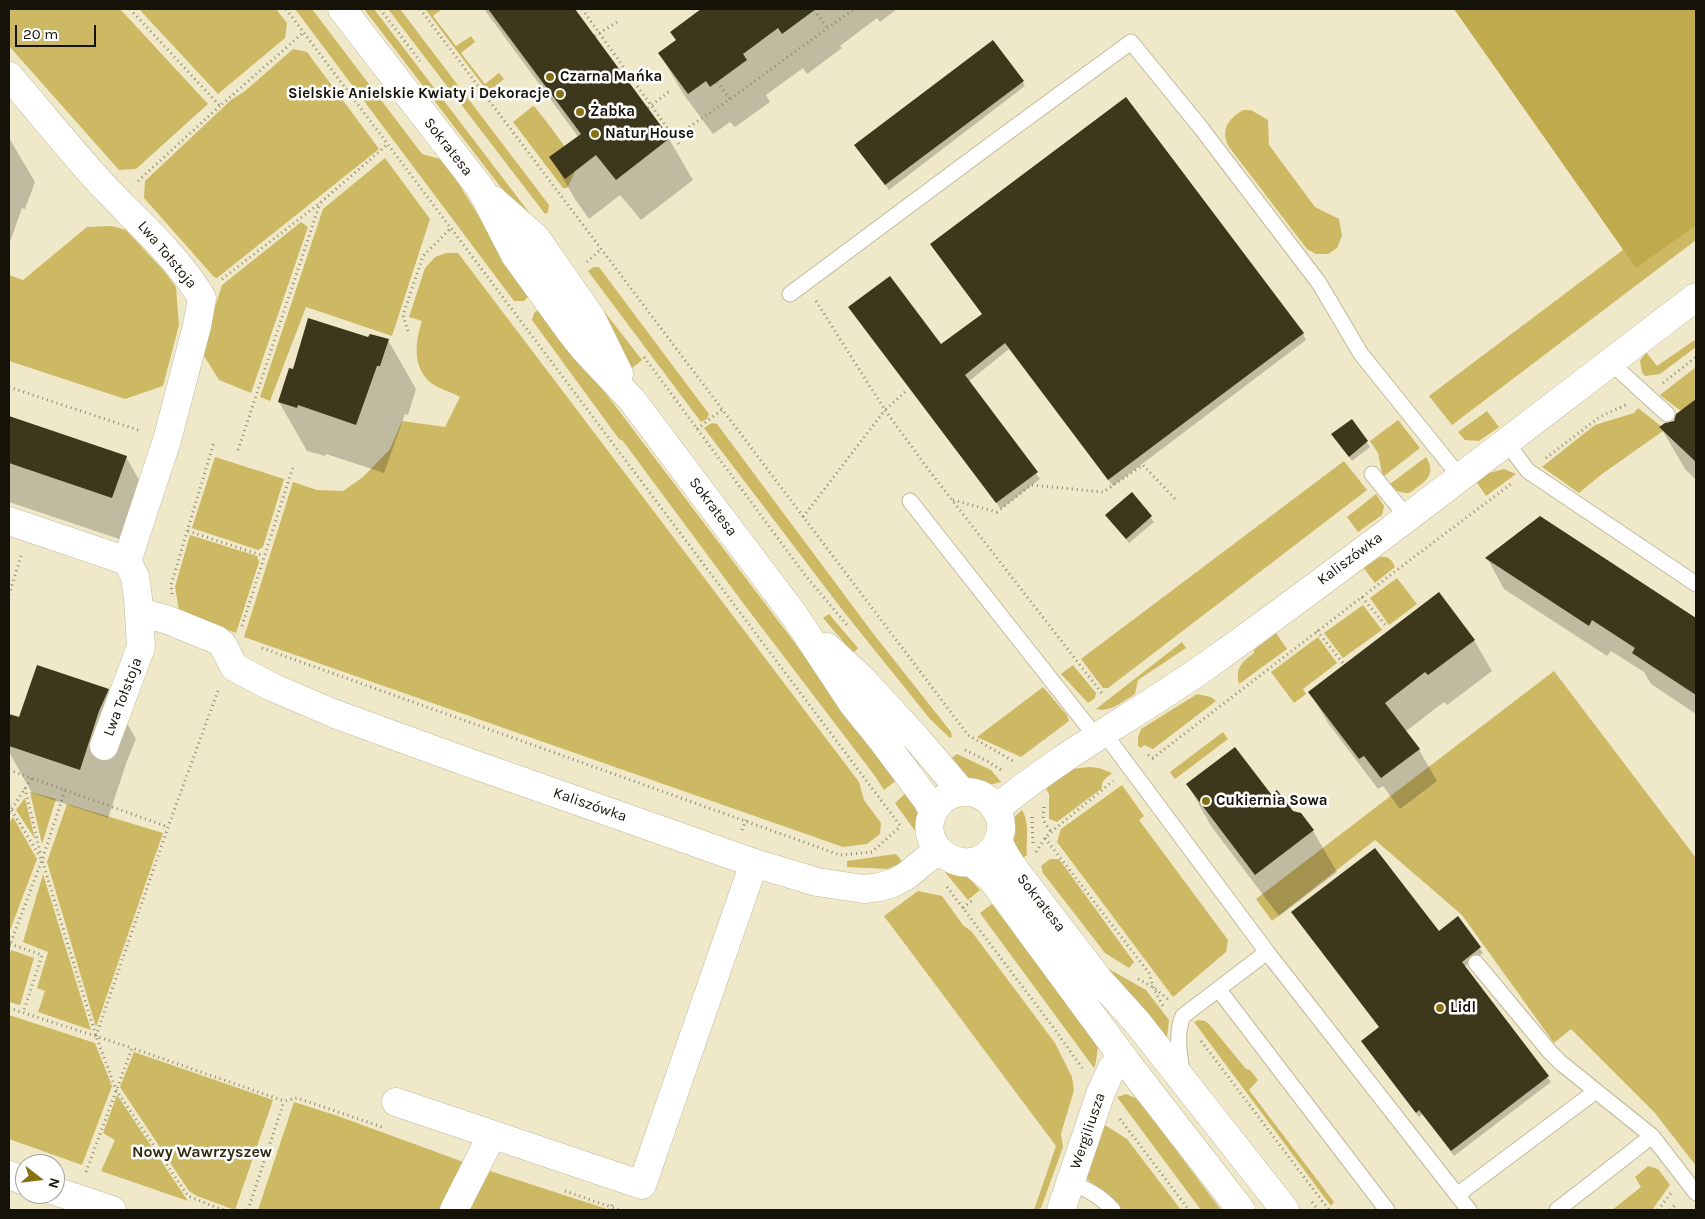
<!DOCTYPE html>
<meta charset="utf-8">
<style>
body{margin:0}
#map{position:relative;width:1705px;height:1219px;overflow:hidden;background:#f0e9c9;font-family:Karla,sans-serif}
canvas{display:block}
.frame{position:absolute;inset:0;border:10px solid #151207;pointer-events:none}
.north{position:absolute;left:15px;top:1154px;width:50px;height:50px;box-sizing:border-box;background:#fff;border:1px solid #a1a09c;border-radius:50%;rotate:106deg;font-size:14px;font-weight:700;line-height:20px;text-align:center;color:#151207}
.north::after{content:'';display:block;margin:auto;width:18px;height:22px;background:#867213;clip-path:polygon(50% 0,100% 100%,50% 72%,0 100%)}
.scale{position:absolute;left:15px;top:25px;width:81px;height:22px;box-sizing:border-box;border:2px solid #151207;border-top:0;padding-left:6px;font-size:15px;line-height:18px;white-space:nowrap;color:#151207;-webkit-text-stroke:4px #fff;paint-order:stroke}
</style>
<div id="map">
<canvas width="1705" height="1219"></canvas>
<div class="frame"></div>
<div class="north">N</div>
<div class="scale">20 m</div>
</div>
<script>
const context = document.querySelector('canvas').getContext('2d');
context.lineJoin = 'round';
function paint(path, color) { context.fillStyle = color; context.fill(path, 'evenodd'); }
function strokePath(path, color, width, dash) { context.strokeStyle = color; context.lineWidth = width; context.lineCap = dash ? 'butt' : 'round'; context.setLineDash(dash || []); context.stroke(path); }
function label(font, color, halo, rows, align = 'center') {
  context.font = font + ' Karla,sans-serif'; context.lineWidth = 5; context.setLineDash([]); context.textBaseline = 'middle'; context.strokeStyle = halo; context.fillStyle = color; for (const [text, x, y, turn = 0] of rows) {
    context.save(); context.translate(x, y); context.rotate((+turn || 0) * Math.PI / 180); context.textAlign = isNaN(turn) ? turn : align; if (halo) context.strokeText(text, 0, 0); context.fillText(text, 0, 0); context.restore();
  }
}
const green = new Path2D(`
 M9,9H120L208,104L136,169L119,170L9,46Z
 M139,9H276L287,23L285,38L218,94Z
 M295,9H312L422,154L444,160L503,255L531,294L524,301H514Z
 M364,9H374L531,215L525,219Z
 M388,9H400L549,205L548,212L545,214Z
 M425,9H442L433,16L456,46L471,36L475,42L461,53L485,84L499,73L504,79L488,92Z
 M293,49L307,52L379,149L217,278L214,277L144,198L145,181L231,100L245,91Z
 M533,106L535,107C544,119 576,157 575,170C574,176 570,182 567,188H563L513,122Z
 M1243,110H1251L1268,120L1269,145L1315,207L1339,219L1342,236L1337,248L1328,254H1316L1307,249L1229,147C1220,130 1228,119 1243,110Z
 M385,158L430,219L392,336L306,307L270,401L260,397L323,209Z
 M1696,195V240L1452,425L1429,396Z
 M301,222L308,227L251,393L219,380L201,351L222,285Z
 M112,226L126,230L164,271L176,287L179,325L163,386L125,399L9,361V275L23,280L87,227Z
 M446,253H458L859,782L864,800L881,823L880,834L867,844L843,847L244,637L293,482L317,490L343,491L363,477L390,449L402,421L445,427L460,397C452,392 439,389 431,383C412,367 415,342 422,321L409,317L425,268L435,257Z
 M594,267H599L709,414L707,419L701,422L588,271Z
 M579,279L642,360L632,368L629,365Z
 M541,308L898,779L884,790L875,776L743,603L623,441L619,439L532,320L534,313Z
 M1696,339V347L1660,374L1645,376L1642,372L1640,361L1646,352L1657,366Z
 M1696,367V399L1681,411L1660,395Z
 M1638,408L1661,426L1659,427L1663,431L1602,474L1579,493L1542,467L1595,425L1634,413Z
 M1487,411L1499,427L1479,441L1465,440L1458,432Z
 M1398,420L1420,448L1384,476L1382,473L1378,453L1370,441Z
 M712,423L717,424L872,632L951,732L952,737L950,738L930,719L844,612L704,428Z
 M215,457L284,479L263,547L258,550L192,528Z
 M1426,457C1438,476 1423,483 1409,493C1400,493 1395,491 1390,484Z
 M1344,461L1367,490L1108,688H1103L1081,659Z
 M1504,469L1516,474L1486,496L1476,481L1485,474Z
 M1376,494L1384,506L1382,515L1358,532L1347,517Z
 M190,535L257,556L259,562L236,633L179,611L175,587Z
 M1380,557C1389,556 1392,560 1395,567L1375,583L1363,567Z
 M1397,578L1417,604L1389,625L1370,598Z
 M1363,605L1382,630L1343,658L1324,633Z
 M829,614L858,648L853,653L823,618Z
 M1276,633L1287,649L1239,684C1235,668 1242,662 1254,653V650Z
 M1318,637L1337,663L1303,689L1306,694L1294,703L1271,672Z
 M1182,642L1186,648L1138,680L1135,694C1123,701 1110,713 1096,709Z
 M1073,665L1096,693L1095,698L1088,703L1061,674Z
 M1554,671L1696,858V1166L1655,1113L1571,1029L1554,1043L1462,915L1375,840L1272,921L1256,899Z
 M1043,687L1067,715L1069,721L1021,757L977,737Z
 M1197,694L1211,697L1216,701L1153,749L1144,745L1141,748L1138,746V737L1141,729Z
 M1223,732L1228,739L1175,779L1170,772Z
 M957,754L991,770L1001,782C973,790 967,778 948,761Z
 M1089,767L1099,768L1112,773L1103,781L1101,789L1057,822L1049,819V794L1046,789L1072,769Z
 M1122,785L1144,816L1139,820L1228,940L1226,952L1173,997L1057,842L1061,829Z
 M30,792L56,799L42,844Z
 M907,792L922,814L923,842L895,803Z
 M25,798L35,839L16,810Z
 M67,804L163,833L96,1027L47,862Z
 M1022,810C1030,823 1026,841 1027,855L1018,862L1008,844L1012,819Z
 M13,817L37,859L9,933V823Z
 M895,854L897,855L903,863L887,869L847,867V861Z
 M1050,859H1059L1134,962L1129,968L1105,953L1043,873L1041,866Z
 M951,870L966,875L980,890L968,900L944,871Z
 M43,874L91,1030L38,1012L45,991L37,988L48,952L23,942Z
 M918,891L942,896L963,925L972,932L1055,1043L1072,1077L1074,1090L1061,1134L1063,1147L1041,1208L1034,1210L1056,1146L884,916Z
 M992,904L1098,1046L1096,1062L1094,1068L980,913Z
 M11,950L34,958L20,1005L9,1002V957Z
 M1107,968L1146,990L1169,1020L1167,1037L1164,1038Z
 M9,1015L95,1043L112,1086L82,1165L9,1139Z
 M1199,1020L1205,1021L1209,1024L1246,1069L1250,1070L1258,1080L1249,1090L1334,1202L1331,1206L1194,1022Z
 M134,1052L273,1100L235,1210L197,1196L189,1191L120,1087Z
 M1126,1094L1135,1098L1140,1102L1221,1210H1201L1117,1097Z
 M117,1095L188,1201L101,1171L115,1140L103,1133Z
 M294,1102L335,1115L469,1164L442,1210H258Z
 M1103,1124L1127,1139L1181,1210H1123L1086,1178Z
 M1648,1166L1658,1169L1670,1185L1652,1210H1612L1641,1187L1635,1177Z
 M490,1171L607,1209L468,1210Z`);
const forest = new Path2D(`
 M1454,9H1696V225L1636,268Z`);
const shadow = new Path2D(`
 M484,9H573L669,139L693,180L641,220L620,195L589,219L575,199L551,158L579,138Z
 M703,9H708L712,15L721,9H897L880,22L877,18L840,46L842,48L807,74L803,68L766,95L770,102L735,127L730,122L713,134L684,95L660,54L677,41L671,32Z
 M1022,81L1025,86L889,190L858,150Z
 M9,138L35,182L25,209L22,208L9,245Z
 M931,245L1303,334L1306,340L1113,486L1009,349L968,382L1040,479L1001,509L854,314L941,346L983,315Z
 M388,340L416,389L408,415L405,414L384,473L326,454L325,456L307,451L279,402L294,371Z
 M1696,401V480L1685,469L1661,428L1674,422L1677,415Z
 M9,417L126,457L154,506L140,546L9,502Z
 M1352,420L1370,447L1352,461L1333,435Z
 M1132,494L1154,522L1129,543L1110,520Z
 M1541,518L1696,619V714L1651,684L1644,672L1611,651L1607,656L1504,589L1487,558Z
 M1474,640L1492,671L1447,705L1444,702L1405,732L1419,750L1437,781L1400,809L1383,786L1378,789L1328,723L1310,692Z
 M108,690L136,739L127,761L108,818L32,793L9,752V729L13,716L20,719Z
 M1188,785L1271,796L1292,812L1300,814L1313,831L1337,872L1279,916L1211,826Z
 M1458,918L1483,953L1464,967L1551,1082L1454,1156L1423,1114L1419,1117L1365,1046L1380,1028Z`);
const building = new Path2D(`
 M488,9H575L670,138L616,180L596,155L565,179L549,157L581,134Z
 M701,9H816L782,34L778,28L743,54L747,60L710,87L706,81L688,94L658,53L676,40L670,32Z
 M993,40L1024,81L885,185L854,145Z
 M1126,97L1304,333L1108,480L1005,343L965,375L1038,472L996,503L848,307L890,276L941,344L982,314L930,244Z
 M308,318L368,337L370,334L389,339L380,366H377L356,425L298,405L297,408L278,402L289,368L293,369Z
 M1696,399V462L1659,427L1665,423L1674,421L1676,414Z
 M9,416L127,456L112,498L9,463Z
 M1352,419L1368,441L1349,457L1331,434Z
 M1132,492L1152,516L1126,539L1105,515Z
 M1540,516L1696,618V695L1632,653L1635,648L1592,620L1589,626L1485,558Z
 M1439,592L1475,640L1428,675L1425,672L1385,703L1420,749L1381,778L1364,756L1359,759L1308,692Z
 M37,665L109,689L99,711L80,770L9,746V714L19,717Z
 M1235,747L1271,794L1277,790L1293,811L1301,813L1314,830L1255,875L1186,784Z
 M1375,848L1439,931L1458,916L1481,947L1462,962L1549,1076L1451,1151L1419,1110L1416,1113L1361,1041L1379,1027L1291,912Z`);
const path = new Path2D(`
 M130,9L220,106L304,32
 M286,9L902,828
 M380,9L420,61
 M420,9L968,735L1013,761
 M582,9L681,147
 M814,10L827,27
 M595,36L620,20
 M717,82L730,99
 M648,108L671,90
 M689,127L730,99L854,9
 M138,181L220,106
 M587,262L601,249
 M222,279L320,203L388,144
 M816,301L885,410L905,392
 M408,331L403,315L423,256L451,228
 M644,357L805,575L847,625
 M1663,383L1696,357
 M9,387L141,431
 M697,429L723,409
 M238,450L320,203
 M1546,458L1601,416L1626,405
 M953,500L997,512L1031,485L1103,492L1143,465L1177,501
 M803,517L885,410L928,469L1104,696
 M188,531L264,556
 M172,594L171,585L214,442
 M9,595L22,553
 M1362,597L1387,627
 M242,626L293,467
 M1317,631L1343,663
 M262,648L840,855L872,852L901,826
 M965,750L987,761L1001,770
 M1148,755L1153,758L1406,563L1511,484
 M9,770L65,790L42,860L9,947
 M25,788L41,856
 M65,790L168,827
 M9,806L42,860L96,1036L116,1090L188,1196L223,1210
 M1044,807L1043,820L1051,832
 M9,813L32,778
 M1032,817L1033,845
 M742,830L746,820
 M1045,838L1149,973L1153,987L1164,1008
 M1036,852L1045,838L1051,832L1113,781
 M947,887L1053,1027L1082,1068
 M963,908L974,899
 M10,944L42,955L23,1013
 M1138,979L1153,987L1170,1001
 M9,1008L132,1048
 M96,1036L168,827L219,688
 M1201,1041L1329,1210
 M1120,1119L1189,1210
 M86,1172L132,1048L284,1101L297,1098L382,1127
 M565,1191L611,1207L613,1202
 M1312,1202L1318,1210
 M248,1210L284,1101
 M610,1210L611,1207L621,1210
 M1658,1210L1671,1193
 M1670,1210L1677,1203`);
const service = new Path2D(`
 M790,294L993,143L1131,42L1201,128L1319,283L1361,354L1460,477
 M1610,362L1667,414
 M1506,442L1528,471L1696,584
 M1372,474L1407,517
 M910,501L1097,738
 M1104,733L1267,952L1469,1210
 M1476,963L1550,1052L1561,1063L1652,1136L1696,1193
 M1219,990L1387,1210
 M1182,1074C1180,1054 1175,1035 1183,1016L1267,952
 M1070,1183C1088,1189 1100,1196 1113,1210
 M1457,1195L1596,1091
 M1557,1210L1652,1136`);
const minor = new Path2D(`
 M9,76C42,114 74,155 109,192C142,226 178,258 202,298L197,326L167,440L127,561
 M9,521L127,561L135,577L138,598L141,647L104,746
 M140,612L168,620L217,640L223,645L234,667L272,687L335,714L467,762L754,863L817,882L864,889L880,887L893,883L906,876L938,850
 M996,809C1061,754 1139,714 1209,664C1374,546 1534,420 1696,297
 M396,1102L642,1185L754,863
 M9,1175L25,1181
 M55,1191L112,1210
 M454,1210L492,1135
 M1061,1210L1101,1092L1112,1068L1124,1059`);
const tertiary = new Path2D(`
 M342,9L481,189L515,255L570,331L585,350L632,400L794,615L853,704L882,740L927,800L933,812
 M493,200L536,238L591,317L619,374
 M827,647L860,677L917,739L962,792
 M999,839C976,891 905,846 938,805C942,799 949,795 956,793C969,790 983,793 991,803C998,811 1002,821 1001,831C1000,834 999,836 999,839C1000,850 1009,861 1015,870L1100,981L1137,1022L1285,1210
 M971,862L991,878L1124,1059L1241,1210`);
const markers = [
 [550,77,5,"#867213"],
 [560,94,5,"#867213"],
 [580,112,5,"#867213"],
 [595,134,5,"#867213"],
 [1206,801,5,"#867213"],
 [1440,1008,5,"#867213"]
];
const poiNames = [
 ["Czarna Mańka",560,77],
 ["Sielskie Anielskie Kwiaty i Dekoracje",550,94,"right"],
 ["Żabka",590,112],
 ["Natur House",605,134],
 ["Cukiernia Sowa",1216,801],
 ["Lidl",1450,1008]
];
const streetNames = [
 ["Sokratesa",448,147,52],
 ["Lwa Tołstoja",167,255,50],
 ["Sokratesa",713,507,53],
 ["Kaliszówka",1350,559,-37],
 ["Lwa Tołstoja",123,697,-69],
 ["Kaliszówka",590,805,19],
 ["Sokratesa",1041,903,52],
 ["Wergiliusza",1088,1131,-71]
];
const neighbourhoodNames = [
 ["Nowy Wawrzyszew",202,1152]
];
paint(green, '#cdb863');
paint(forest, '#bfaa4d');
paint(shadow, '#0003');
paint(building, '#3d371c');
strokePath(service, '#c0b99a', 17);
strokePath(minor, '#c0b99a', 29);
strokePath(tertiary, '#c0b99a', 29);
strokePath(path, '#8d8871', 3, [1, 4]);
strokePath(service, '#fff', 15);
strokePath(minor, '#fff', 28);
strokePath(tertiary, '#fff', 28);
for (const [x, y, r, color] of markers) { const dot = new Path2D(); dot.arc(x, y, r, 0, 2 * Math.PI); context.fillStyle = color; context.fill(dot); strokePath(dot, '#fff', 2); }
label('bold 15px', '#151207', '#fff', poiNames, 'left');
label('15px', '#151207', '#fff', streetNames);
label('bold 16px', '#322c11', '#fff', neighbourhoodNames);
</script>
